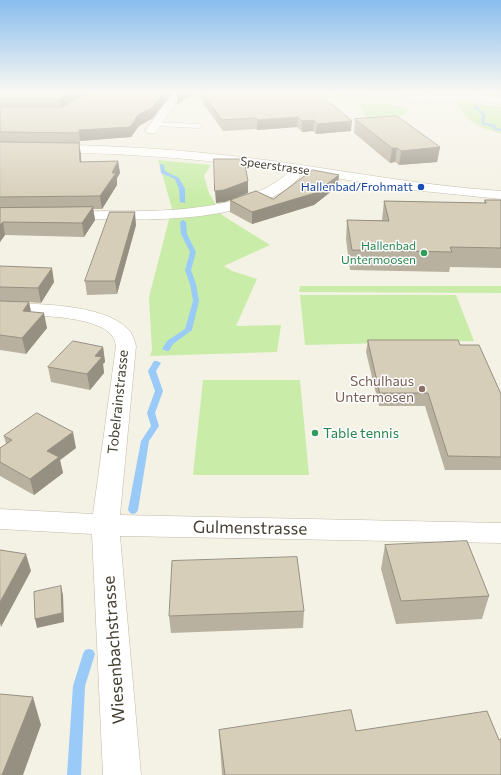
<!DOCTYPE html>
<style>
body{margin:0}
canvas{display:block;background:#f4f1e5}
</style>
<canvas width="501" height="775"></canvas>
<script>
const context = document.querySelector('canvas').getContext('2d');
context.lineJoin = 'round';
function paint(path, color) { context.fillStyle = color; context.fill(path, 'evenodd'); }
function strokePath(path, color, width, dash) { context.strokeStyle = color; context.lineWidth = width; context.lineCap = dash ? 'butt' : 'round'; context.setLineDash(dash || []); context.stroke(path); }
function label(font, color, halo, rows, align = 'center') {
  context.font = font + ' Commissioner,sans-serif'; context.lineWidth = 3; context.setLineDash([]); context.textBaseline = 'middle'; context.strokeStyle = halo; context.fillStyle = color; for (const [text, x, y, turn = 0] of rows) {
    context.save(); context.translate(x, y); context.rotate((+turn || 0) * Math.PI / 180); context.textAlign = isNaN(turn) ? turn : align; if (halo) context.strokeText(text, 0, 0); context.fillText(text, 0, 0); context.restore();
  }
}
const green = new Path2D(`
 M457,102L501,107V134C483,128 462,122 457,102Z
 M358,104C371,104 397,102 407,109L406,113L401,116L367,118Z
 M158,160L211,165L204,176L209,193L222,215L270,245L224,266L232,271L257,279L236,326L281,325L277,352L150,356L152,350L149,297L172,208Z
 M300,286H501V293L299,292Z
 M300,295H456L474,341L305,345Z
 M203,380H300L309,475H193Z`);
const stream = new Path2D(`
 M474,105H476L486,115L484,122L495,125L497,128L501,129V131L495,130L493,127L481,124L482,115L474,107Z
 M160,164L164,165L165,171L179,178L185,189V203L180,202L179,189L175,179L161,173Z
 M183,220L186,222L187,234L196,252L191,270L196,284L199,301L192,330L173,344L169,351H166L162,349L167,341L185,329L193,301L190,284L185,270L190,252L181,234L180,222Z
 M154,361H157L161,363L156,371L163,391L155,413L159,426L149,441L138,510L136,513L133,514L130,513L128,510L141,441L151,426L147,413L155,391L148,371Z
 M89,649L93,650L95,654L85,686L81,775H67L73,686L83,654L85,650Z`);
const lane = new Path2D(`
 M153,122L199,124L203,126L199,128L156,126H153Z`);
const street = new Path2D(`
 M174,91H184L155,133H147L145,131Z
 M332,91H388L441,95L471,94L468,91H479L482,95L501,98V104L479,100L441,101L337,94Z
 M0,144C78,144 156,147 233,156C323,166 411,185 501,191V199L412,190L303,173C297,180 290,187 282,192C222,226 131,219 64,219L59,218L57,215L59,212L64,211C131,210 238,220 290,171C194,157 97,151 0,152Z
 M0,303C35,304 102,303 128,329C133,334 134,340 136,346L120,515L501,523V543L120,536L141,775H103L92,534L0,529V509L93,514L116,346C115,343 115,339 113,337C99,314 25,315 0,315Z`);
const wall = new Path2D(`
 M0,91H173L153,118L139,126L131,137L80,141V144H79L81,162L118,161L120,173L117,178V185L102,209H93L95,220L84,237L5,235L0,242Z
 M178,91H316L351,131L316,134L313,131L302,132L297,127L257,130L256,129L223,131L196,93L177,104V94Z
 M486,91H501V96L494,95Z
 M355,119L440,147L437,162L399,165L395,162L390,163L354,133Z
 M338,186L314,205L252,224L230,212V200L273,199Z
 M485,200H501V268L450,267L449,272L350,270L346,239L347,220H382L384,201L484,203Z
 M136,225L117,294L87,295L85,281Z
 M0,266L54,282L41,303L29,302L31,312L47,328L26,354L0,350Z
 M368,340L460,345L501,394V470H445L425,406H379L366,352Z
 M103,347L105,362L103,364L104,373L90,390L51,382L48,367Z
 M4,436L76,448L60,460L63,473L34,495L0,476V448L6,444Z
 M385,545L489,596L482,619L396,624L381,569Z
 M304,611L303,628L171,633L169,616Z
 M219,730L356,731L499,740L501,775H222Z`);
const shadedWall = new Path2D(`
 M73,91H91L61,108L59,99Z
 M165,91H173L153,118L139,126L131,137L80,141V144L79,130L138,115Z
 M181,91H196V93L177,104V94Z
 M298,117L297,127L257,130V120Z
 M314,120L313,131L302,132V121Z
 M352,121L351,131L316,134L317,124Z
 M79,143L81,154L82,174L80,162Z
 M440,147L437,162L399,165L401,151Z
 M392,148H397L395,162L390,163Z
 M118,161L120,173L117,178V185L102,209L100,196Z
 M339,175L338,186L314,205L252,224V212Z
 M248,181V193L225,202L216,203L215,191Z
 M93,207L95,220L84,237L82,223Z
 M135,212L136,225L117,294L115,281Z
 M3,222L5,235L0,242V225Z
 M52,268L54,282L41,303L38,288Z
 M29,302L32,317L23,311Z
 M44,313L47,328L26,354L22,338Z
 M103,347L105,362L103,364L104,373L90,390L87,374L95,356Z
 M73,432L76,448L60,460L63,473L34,495L30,479L47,451Z
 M26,554L31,571L1,627L0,623V602Z
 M61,586L63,595L64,622L37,628L35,619Z
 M33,697L41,725L23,775H2Z`);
const building = new Path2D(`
 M0,91H73L59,99H0Z
 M91,91H165L152,108L138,115L130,127L79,130V133L0,132V107H62Z
 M201,91H316L352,121L317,124L314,120L302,121L298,117L257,120L256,118L222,120Z
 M397,116L440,147L401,151L397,148H392L355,119Z
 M0,142L79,143L80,162L118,161L112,173H116L100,196L0,197Z
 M214,159H244L248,181L224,190L215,191Z
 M313,170L339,175L315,193L252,212L230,200L256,191L273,199Z
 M485,200H501V248L450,247L452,252L352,250L347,220L389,221L384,201L486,203Z
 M93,207L82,223L3,222L0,225V208Z
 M110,212H135L115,281H85Z
 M0,266L52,268L38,288L0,287Z
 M0,301L29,302L23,311L44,313L22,338L0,335Z
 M368,340H458L460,345H479L501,394V457L448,456L428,393H380Z
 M73,341L103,347L95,356L102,357L87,374L48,367Z
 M37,413L73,432L47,451L59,457L30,479L0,462V448L12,440L4,436Z
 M467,541L489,596L401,601L385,545Z
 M0,550L26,554L0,602Z
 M297,557L304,611L169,616L172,561Z
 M61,586L62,613L35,619L34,592Z
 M0,694L33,697L2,775H0Z
 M351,710L356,731L487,711L499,740L501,739V775H225L219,730Z`);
const markers = [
 [421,187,4,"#1a4fb4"],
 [424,253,4,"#2e9e5b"],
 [422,389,4,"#8d6e63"],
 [315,433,4,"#2e9e5b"]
];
const farStreetnames = [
 ["Speerstrasse",275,166,8]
];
const farTransitnames = [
 ["Hallenbad/Frohmatt",413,187]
];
const farLeisurenames = [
 ["Hallenbad",416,246],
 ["Untermoosen",416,260]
];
const educationNames = [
 ["Schulhaus",414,381],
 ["Untermosen",414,397]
];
const streetNames = [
 ["Tobelrainstrasse",118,402,-84]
];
const leisureNames = [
 ["Table tennis",323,433]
];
const nearStreetnames = [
 ["Gulmenstrasse",250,528,1],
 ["Wiesenbachstrasse",114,650,-94]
];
paint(green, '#c9eda9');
paint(stream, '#9acaf8');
strokePath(lane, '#c1baa6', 1);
strokePath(street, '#c1baa6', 1);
paint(lane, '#fff');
paint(street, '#fff');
paint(wall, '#b9b19f');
paint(shadedWall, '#969082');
paint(building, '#d7ceb9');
strokePath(building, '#969082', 1);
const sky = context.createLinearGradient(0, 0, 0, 200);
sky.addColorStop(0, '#89bdee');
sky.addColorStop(0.46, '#faf9f3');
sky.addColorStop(1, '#faf9f300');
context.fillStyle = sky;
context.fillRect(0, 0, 501, 200);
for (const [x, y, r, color] of markers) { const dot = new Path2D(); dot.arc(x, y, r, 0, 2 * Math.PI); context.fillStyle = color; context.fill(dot); strokePath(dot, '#fff', 1.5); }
label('12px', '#474134', '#fff', farStreetnames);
label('12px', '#164399', '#fff', farTransitnames, 'right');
label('12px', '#27864d', '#fff', farLeisurenames, 'right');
label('14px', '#785e54', '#fff', educationNames, 'right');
label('14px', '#474134', '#fff', streetNames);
label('14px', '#27864d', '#fff', leisureNames, 'left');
label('17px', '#474134', '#fff', nearStreetnames);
</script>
